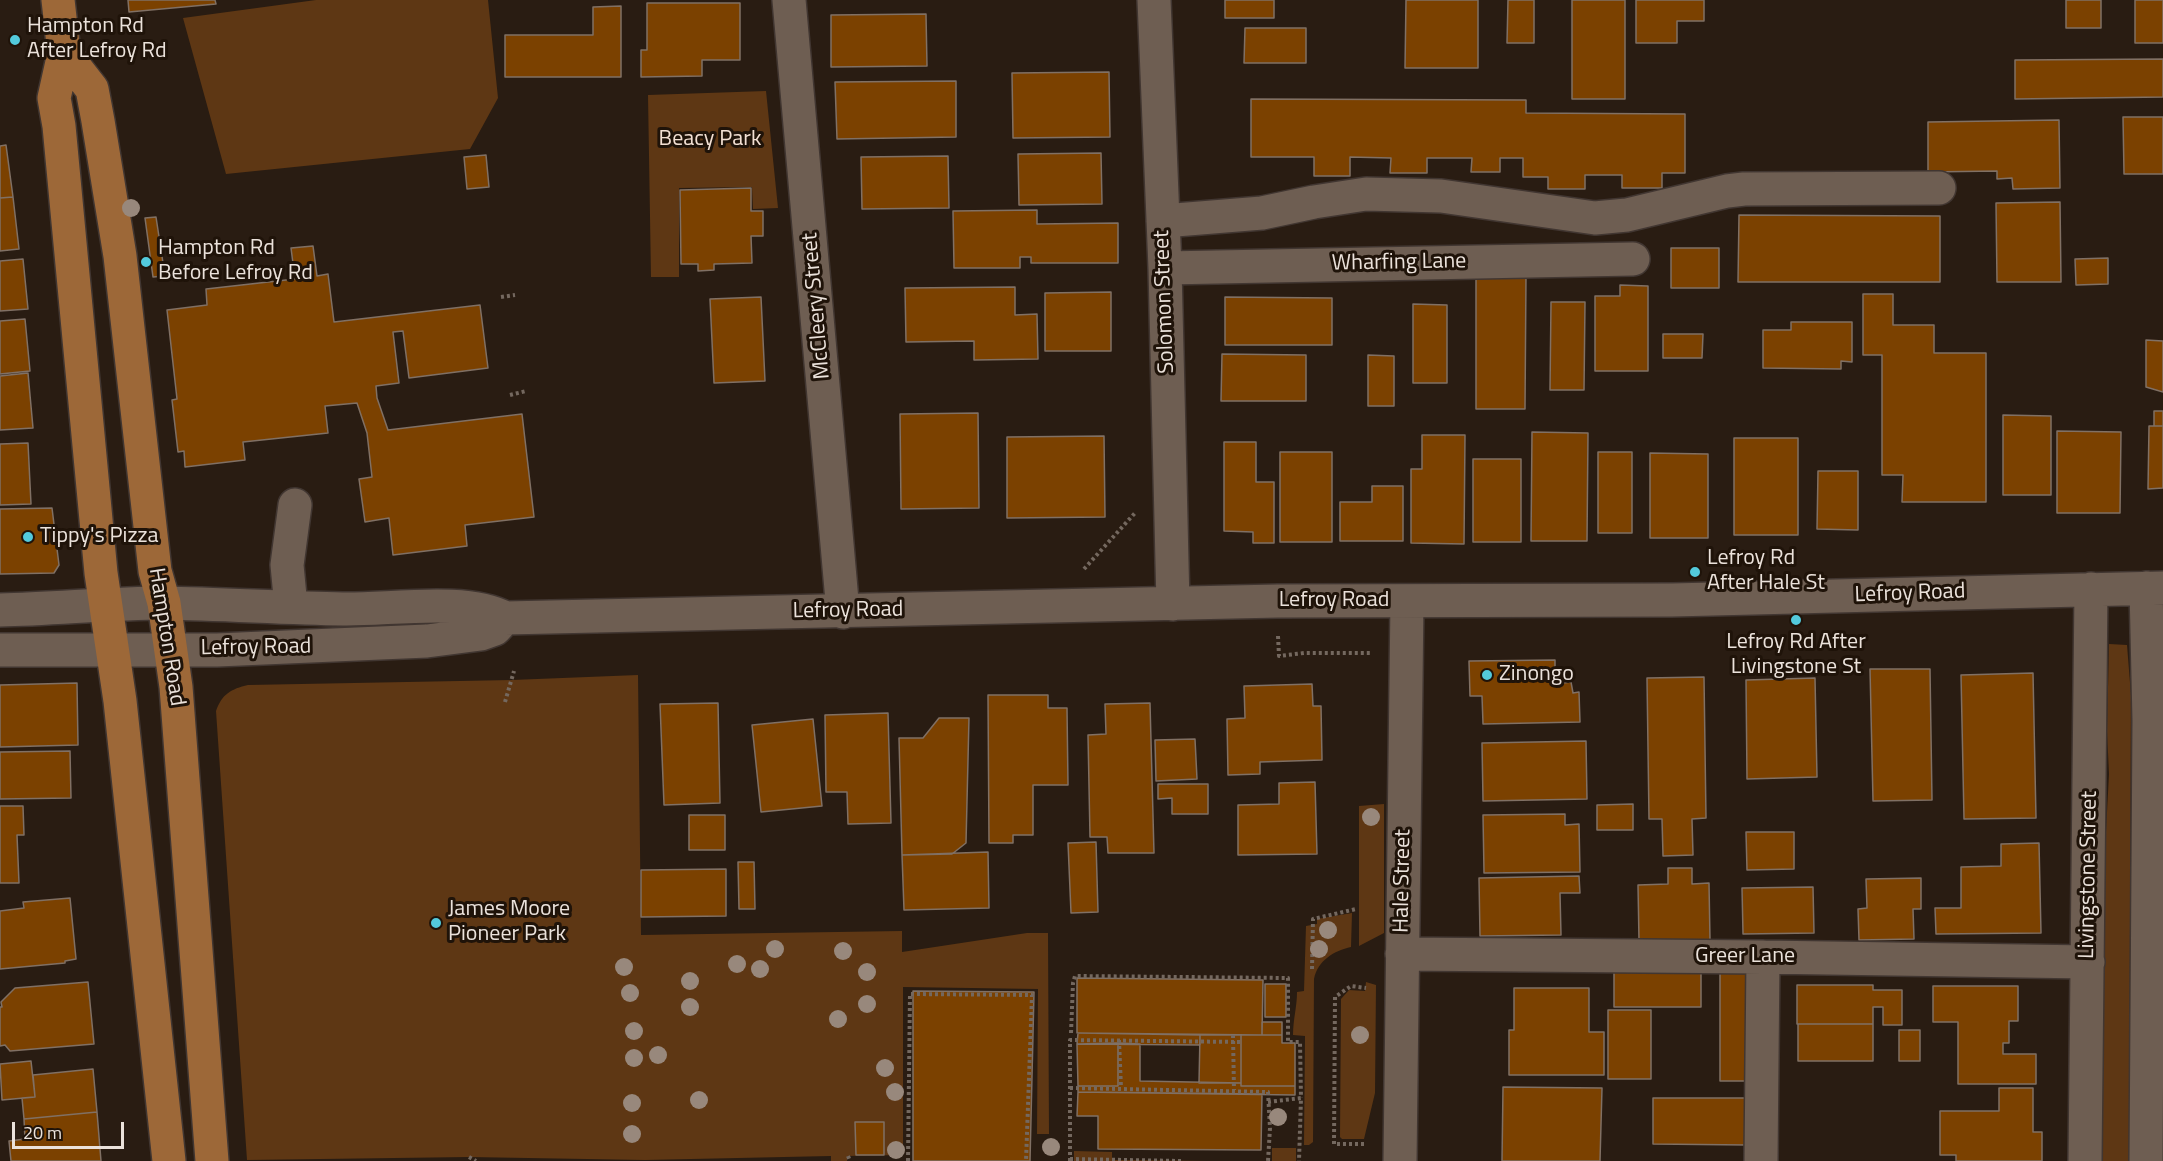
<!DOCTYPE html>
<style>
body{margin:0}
#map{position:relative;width:2163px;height:1161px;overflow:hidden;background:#291c12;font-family:"Titillium Web",sans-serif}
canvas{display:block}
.scale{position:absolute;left:12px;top:1122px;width:112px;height:27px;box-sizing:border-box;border:3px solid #ebe2db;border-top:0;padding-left:8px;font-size:18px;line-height:21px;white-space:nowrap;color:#ebe2db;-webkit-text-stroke:4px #1f1309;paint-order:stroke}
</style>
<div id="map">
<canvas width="2163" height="1161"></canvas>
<div class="scale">20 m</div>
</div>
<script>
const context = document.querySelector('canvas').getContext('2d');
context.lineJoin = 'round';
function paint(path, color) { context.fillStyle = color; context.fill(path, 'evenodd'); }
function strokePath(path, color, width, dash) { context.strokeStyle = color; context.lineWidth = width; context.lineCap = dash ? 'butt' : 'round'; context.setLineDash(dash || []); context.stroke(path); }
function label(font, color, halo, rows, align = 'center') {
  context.font = font + ' "Titillium Web",sans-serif'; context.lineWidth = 6; context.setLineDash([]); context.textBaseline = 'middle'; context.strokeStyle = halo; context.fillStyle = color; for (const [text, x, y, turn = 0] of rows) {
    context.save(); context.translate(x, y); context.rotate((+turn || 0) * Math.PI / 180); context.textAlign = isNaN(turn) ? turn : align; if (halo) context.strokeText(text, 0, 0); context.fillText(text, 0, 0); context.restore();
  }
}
const green = new Path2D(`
 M316,0H488L498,98L470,149L226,174L183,18Z
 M766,91L778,208L753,209L752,187L679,188V277H651L648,95Z
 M2109,644L2127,645L2131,695L2129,1161H2102L2105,850L2109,774L2107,731Z
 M638,675L641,935L902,931V952L1027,933H1048L1049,1134H1037L1038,989L903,987V1155L847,1156V1161H831V1156L645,1160L469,1157L247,1160L216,711C222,694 231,689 248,685L512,680Z
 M1384,804V933L1359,946V806Z
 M1352,913L1351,947C1334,951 1318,960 1314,979L1313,1142L1309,1145H1304L1305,1036L1293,1035C1293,1019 1297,1007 1297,992L1304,991L1306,926L1317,924V919Z
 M1366,982L1376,985L1375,1093L1364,1139H1342L1340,1137L1341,999L1349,990L1365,991Z
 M1272,1148H1296V1161H1272Z
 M1074,1151L1112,1152V1160L1208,1161H1074Z`);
const building = new Path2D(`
 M128,0H215L216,4L129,12Z
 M1225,0H1274V18H1225Z
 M1406,0H1478V68H1405Z
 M1508,0H1534V43H1507Z
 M1572,0H1625V99H1572Z
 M1636,0H1704V21H1677V43H1636Z
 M2066,0H2101V28H2066Z
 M2135,0H2163V43H2135Z
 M647,3H740V60H702V76L641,77V50H647Z
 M621,6V77H505V35H593V7Z
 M926,14L927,66L831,67V15Z
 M1245,28H1306V63H1244Z
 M2163,59V97L2015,99V60Z
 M1109,72L1110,137L1013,138L1012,73Z
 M956,81V137L837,139L835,82Z
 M1251,99L1526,100V113L1685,114V173H1662V188H1622V175H1585V189H1548V177H1523V158H1500V172H1471L1472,158H1427V173H1390L1391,158L1350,157V176H1314V157H1251Z
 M2123,117H2163V174H2124Z
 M2059,120L2060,188L2013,189L2012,178L1997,179V171L1928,172V122Z
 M6,145L13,197L0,198V146Z
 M1101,153L1102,204L1019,205L1018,154Z
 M486,155L489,187L467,189L464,157Z
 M948,156L949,208L862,209L861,157Z
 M751,188V211H763V236H751L752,263L714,264V270L698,271V264H681L680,190Z
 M13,197L19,249L0,251V198Z
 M2060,202L2061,282H1997L1996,203Z
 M1037,210V224L1118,223V263H1031V257H1020V268H954L953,211Z
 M1739,215L1940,216V282H1738Z
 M156,217L165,276L153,277L145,218Z
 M313,246L317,276L328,274L334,322L480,305L488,368L409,378L403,331L393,332L399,383L376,386L377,398L388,430L522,414L534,517L465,525L467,546L393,555L389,518L365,522L359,479L372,477L367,433L357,403L325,406L328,433L243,442L245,460L185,467L184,451L178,452L172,400L177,399L167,310L207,305L206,289L295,279L291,248Z
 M1671,248H1719V288H1671Z
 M2108,258V284L2076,285L2075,259Z
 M23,259L28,309L0,311V261Z
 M1476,275H1526L1525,409H1476Z
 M1620,285L1648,286V371H1595V296H1620Z
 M1015,287V315L1037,314L1038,359L974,360V341L906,342L905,288Z
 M1111,292V351H1045V293Z
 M1863,294H1893V325H1934V353H1986V502H1902L1903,475H1882V355H1863Z
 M761,297L765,381L714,383L710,299Z
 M1225,297L1332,298V345H1225Z
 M1551,302H1585L1584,390H1550Z
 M1413,304L1447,305V383H1413Z
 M25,319L30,371L0,374V321Z
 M1791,322H1852V362L1841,361V369L1763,368V330H1791Z
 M1663,334H1703L1702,358H1663Z
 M2146,340L2163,341V392L2146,387Z
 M1222,354L1306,355V401H1221Z
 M1368,355L1394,356V406H1368Z
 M28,373L33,428L0,430V376Z
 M2154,411H2163V426H2154Z
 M978,413L979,508L901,509L900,414Z
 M2003,415L2051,416V495H2003Z
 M2149,426H2163V488L2148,489Z
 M2057,431L2121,432L2120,513H2057Z
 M1532,432L1588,433L1587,541H1531Z
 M1422,435H1465L1464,544L1411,543V469H1422Z
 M1104,436L1105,517L1007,518V437Z
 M1734,438H1798V535H1734Z
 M1224,442H1256V482H1274V543H1253V532L1224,531Z
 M28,443L31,504L0,505V444Z
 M1280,452H1332V542H1280Z
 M1598,452H1632V533H1598Z
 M1650,453L1708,454V538H1650Z
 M1473,459H1521V542H1473Z
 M1818,471H1858V530L1817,529Z
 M1372,486H1403V541H1340V502H1372Z
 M52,508L59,565L54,573L0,574V509Z
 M1555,660V684L1571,682L1573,693L1579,692L1580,722L1483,724L1482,696H1470L1469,661Z
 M1870,669H1930L1932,800L1873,801Z
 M2033,673L2036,818L1964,819L1961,675Z
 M1704,677L1706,818L1692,819L1693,855L1663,856L1662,819H1649L1647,678Z
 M1815,678L1817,777L1747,779L1746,680Z
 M77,683L78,745L0,747V685Z
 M1312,684L1313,706H1321L1322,760L1260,762V774L1228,775L1227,719L1245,718L1244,686Z
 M988,695H1048V708H1067L1068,785H1033V835H1013V843H989Z
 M718,703L720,803L664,805L660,704Z
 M1150,703L1154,853H1108L1107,837H1090L1088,735L1106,734L1105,704Z
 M888,713L891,823L848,824L847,792H826L825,715Z
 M939,718H969L966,843L952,854L902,855L899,738H923Z
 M813,719L822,806L761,812L752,725Z
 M1195,739L1197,779L1156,781L1155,740Z
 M1586,741L1587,799L1483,801L1482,743Z
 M70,751L71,798L0,799V752Z
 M1315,782L1317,854L1238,855V805L1279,804V783Z
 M1158,784H1208V814H1172V798L1158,799Z
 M1633,804V830H1597V805Z
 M0,806H23L24,835H17L19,883H0Z
 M1565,814V825L1579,824L1580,872L1484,873L1483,815Z
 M689,815H725V850H689Z
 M1746,832H1794V869L1747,870Z
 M1096,842L1098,912L1071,913L1068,843Z
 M2039,843L2041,933L1936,934L1935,908H1961V867L2001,866V844Z
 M988,852L989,908L904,910L902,855Z
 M738,862H754L755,909H739Z
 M1668,868H1692V884L1709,883L1710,940L1639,941L1638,885L1668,884Z
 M726,869V916L641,917V870Z
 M1579,876L1580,893H1560L1561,935L1480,936L1479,878Z
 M1921,878V909H1913L1914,939L1859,940L1858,909L1867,908L1866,879Z
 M1813,887L1814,933L1743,934L1742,888Z
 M70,898L76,959L65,961V963L0,969V911L24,908L23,902Z
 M1614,970H1701V1007H1614Z
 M1720,971H1748V1081H1720Z
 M1077,978L1263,980L1262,1035L1077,1033Z
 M88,982L94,1044L10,1051L5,1045L0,1046V1007H2L1,1002L15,988Z
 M1265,984H1286V1017H1265Z
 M1797,985H1873V990H1902V1025H1883V1007H1873V1024H1797Z
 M1933,986H2018V1021H2009V1043H2003V1054H2036V1084H1958V1022H1933Z
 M1514,988H1589V1032H1604V1075H1509V1030H1514Z
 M913,991L1034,992L1030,1161H913Z
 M1608,1010H1651V1079H1608Z
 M1262,1022H1282V1035H1262Z
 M1798,1024H1873V1061H1798Z
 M1899,1030H1920V1061H1899Z
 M1078,1033L1200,1035V1045L1077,1044Z
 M1200,1035H1241V1083H1199Z
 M1241,1035H1282V1043H1295V1086H1241Z
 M1118,1043V1086H1078L1077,1044Z
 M1118,1043L1140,1044V1081L1241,1083V1086H1295V1095L1078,1092V1086H1118Z
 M31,1061L35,1097L2,1100L0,1064Z
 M93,1069L97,1112L24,1119L22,1098L35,1097L33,1075Z
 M1503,1087L1602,1088L1600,1161H1502Z
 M1999,1088H2033V1132H2042V1161H1956V1155H1940V1111H1999Z
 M1078,1092L1262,1094L1261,1150L1098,1149V1116H1077Z
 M1653,1098H1748L1747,1145L1653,1144Z
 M97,1112L101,1161H11L9,1141L25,1139L24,1119Z
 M855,1122H884V1155H856Z`);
const path = new Path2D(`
 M501,297L515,295
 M510,395L526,391
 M1084,569L1135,513
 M1278,636L1279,656L1304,653H1371
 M505,702L514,671
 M1312,969L1313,919L1356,909
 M1071,1033L1073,983L1075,976L1288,978V1042H1300L1301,1098
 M1233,1035L1234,1090
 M1119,1040L1121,1088
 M1070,1088L1268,1092L1270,1128L1268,1161
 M1268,1102L1301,1098L1299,1161
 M1364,1144H1334L1335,997L1351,986L1366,988
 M848,1156L850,1161
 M469,1157L476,1161
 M1070,1159L1181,1161
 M908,1161L910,994L1032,995L1026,1161
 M1070,1161V1040L1241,1042`);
const minor = new Path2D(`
 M789,0L843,612
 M1154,0L1165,268L1173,604
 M1163,221L1262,213L1314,202L1366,194L1441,196L1595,218L1627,215L1727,191L1744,189L1939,188
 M1165,268L1633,259
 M2146,588L2149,721L2146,1161
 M291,607L287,565L295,505
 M0,610C55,609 110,603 164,603C224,604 283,608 343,609C388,610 467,597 505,618L1278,601L1672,600L2163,588
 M0,650H217L427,641L481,634L495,629L505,618
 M1402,954L1763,957L2088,962
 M1400,1161L1407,601
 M1761,1161L1763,957
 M2085,1161L2091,589`);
const major = new Path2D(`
 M58,0L64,53L54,98L59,126L101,573L120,701L169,1161
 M64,53L92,89L98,121L120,256L155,571L164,603L176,687L212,1161`);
const trees = [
 [131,208],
 [1371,817],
 [1328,930],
 [775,949],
 [1319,949],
 [843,951],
 [737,964],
 [624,967],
 [760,969],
 [867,972],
 [690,981],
 [630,993],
 [867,1004],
 [690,1007],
 [838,1019],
 [634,1031],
 [1360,1035],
 [658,1055],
 [634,1058],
 [885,1068],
 [895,1092],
 [699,1100],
 [632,1103],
 [1278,1117],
 [632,1134],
 [1051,1147],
 [896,1150]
];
const markers = [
 [15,40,6,"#53cadc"],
 [146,262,6,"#53cadc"],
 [28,537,6,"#53cadc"],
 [1695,572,6,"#53cadc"],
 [1796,620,6,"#53cadc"],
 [1487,675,6,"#53cadc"],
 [436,923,6,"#53cadc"]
];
const poiNames = [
 ["Hampton Rd",27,27],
 ["After Lefroy Rd",27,52],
 ["Hampton Rd",158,249],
 ["Before Lefroy Rd",158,274],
 ["Tippy's Pizza",40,537],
 ["Lefroy Rd",1707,559],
 ["After Hale St",1707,584],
 ["Lefroy Rd After",1796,643,"center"],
 ["Livingstone St",1796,668,"center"],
 ["Zinongo",1499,675],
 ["James Moore",448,910],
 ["Pioneer Park",448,935]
];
const parkNames = [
 ["Beacy Park",710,140]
];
const streetNames = [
 ["Wharfing Lane",1399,263,-1],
 ["Solomon Street",1165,302,-92],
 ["McCleery Street",817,306,-95],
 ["Lefroy Road",1910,594,-2],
 ["Lefroy Road",1334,601],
 ["Lefroy Road",848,611,-1],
 ["Hampton Road",166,637,81],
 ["Lefroy Road",256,648,-1],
 ["Livingstone Street",2089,875,-89],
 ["Hale Street",1403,881,-89],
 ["Greer Lane",1745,957]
];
paint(green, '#5e3714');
paint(building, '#7b4100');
strokePath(building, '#807064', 1.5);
strokePath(minor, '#413631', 36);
strokePath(major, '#413631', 36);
strokePath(path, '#74685f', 4, [3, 3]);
strokePath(minor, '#6e5e52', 33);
strokePath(major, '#9d6838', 33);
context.fillStyle = '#98887c';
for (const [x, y] of trees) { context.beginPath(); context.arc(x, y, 9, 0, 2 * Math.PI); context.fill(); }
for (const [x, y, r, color] of markers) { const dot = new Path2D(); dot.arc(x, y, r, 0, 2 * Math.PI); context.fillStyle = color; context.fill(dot); strokePath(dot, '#1f1309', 2); }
label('22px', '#ebe2db', '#1f1309', poiNames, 'left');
label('22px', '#f3e0d3', '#1f1309', parkNames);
label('22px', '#ebe2db', '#1f1309', streetNames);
</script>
